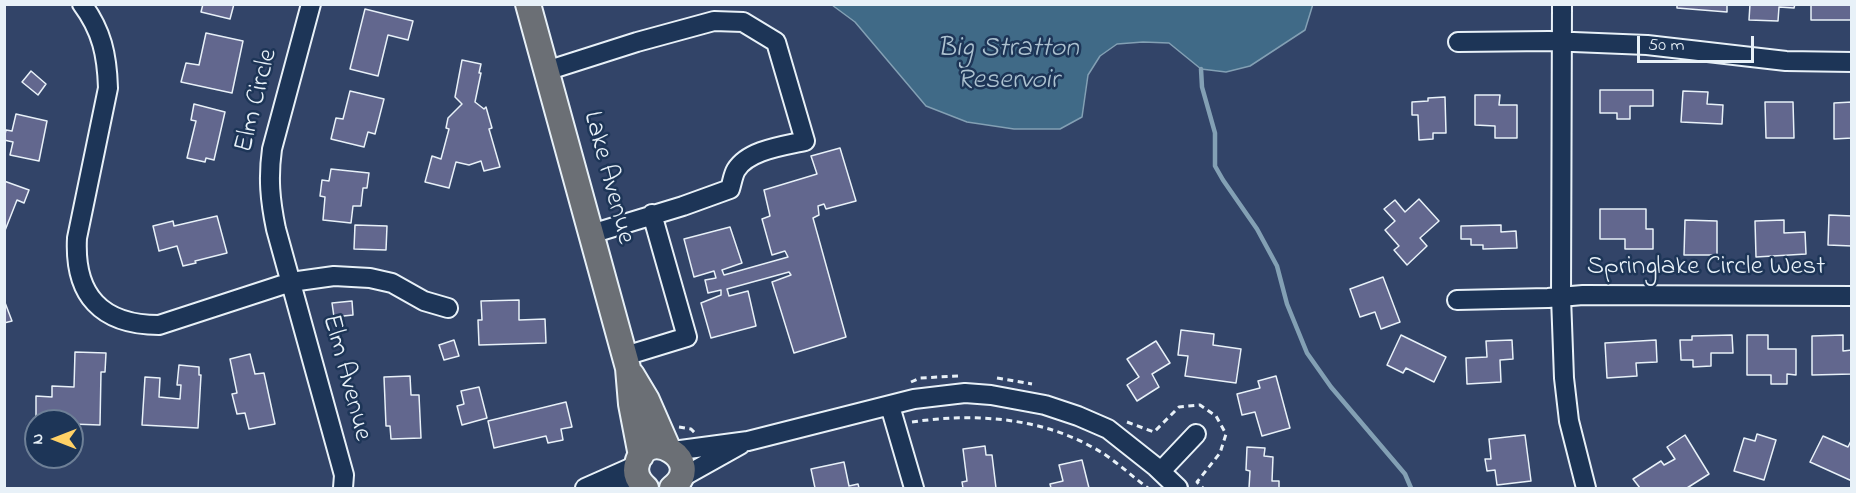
<!DOCTYPE html>
<style>
body{margin:0}
#map{position:relative;width:1856px;height:493px;overflow:hidden;background:#324468;font-family:"Indie Flower",sans-serif}
canvas{display:block}
.frame{position:absolute;inset:0;border:6px solid #e8f1f8;pointer-events:none}
.north{position:absolute;left:24px;top:409px;width:60px;height:60px;box-sizing:border-box;background:#1d3557;border:2px solid #6e8097;border-radius:50%;rotate:270deg;font-size:16px;font-weight:700;line-height:24px;text-align:center;color:#e8f1f8}
.north::after{content:'';display:block;margin:auto;width:21px;height:27px;background:#ffd166;clip-path:polygon(50% 0,100% 100%,50% 72%,0 100%)}
.scale{position:absolute;left:1637px;top:36px;width:117px;height:27px;box-sizing:border-box;border:3px solid #e8f1f8;border-top:0;padding-left:8px;font-size:18px;line-height:21px;white-space:nowrap;color:#e8f1f8;-webkit-text-stroke:4px #1d3557;paint-order:stroke}
</style>
<div id="map">
<canvas width="1856" height="493"></canvas>
<div class="frame"></div>
<div class="north">N</div>
<div class="scale">50 m</div>
</div>
<script>
const context = document.querySelector('canvas').getContext('2d');
context.lineJoin = 'round';
function paint(path, color) { context.fillStyle = color; context.fill(path, 'evenodd'); }
function strokePath(path, color, width, dash) { context.strokeStyle = color; context.lineWidth = width; context.lineCap = dash ? 'butt' : 'round'; context.setLineDash(dash || []); context.stroke(path); }
function label(font, color, halo, rows, align = 'center') {
  context.font = font + ' "Indie Flower",sans-serif'; context.lineWidth = 5; context.setLineDash([]); context.textBaseline = 'middle'; context.strokeStyle = halo; context.fillStyle = color; for (const [text, x, y, turn = 0] of rows) {
    context.save(); context.translate(x, y); context.rotate((+turn || 0) * Math.PI / 180); context.textAlign = isNaN(turn) ? turn : align; if (halo) context.strokeText(text, 0, 0); context.fillText(text, 0, 0); context.restore();
  }
}
const water = new Path2D(`
 M1313,4L1305,30L1250,66L1226,72L1201,69L1169,43L1143,42L1117,44L1100,56L1088,75L1082,117L1060,129H1014L967,122L926,106L855,22L832,5Z`);
const stream = new Path2D(`
 M1201,69L1202,87L1215,133V166L1223,180L1257,229L1277,266L1287,304L1307,353L1331,387L1405,474L1411,488`);
const building = new Path2D(`
 M203,4H234L230,19L201,12Z
 M1677,4H1727V12L1677,8Z
 M1750,4H1795L1794,8L1779,7L1778,21L1749,20Z
 M1811,4H1852V20H1811Z
 M365,9L413,21L408,40L388,35L378,76L350,69Z
 M206,33L243,41L232,93L181,82L186,63L199,65Z
 M462,60L481,64L479,73H481L475,102L484,109L486,107L492,128L489,129L500,167L484,171L481,161L469,165L456,162L449,188L425,182L432,156L441,159L449,129L446,128L448,118L462,104L455,97Z
 M31,71L46,84L38,95L22,82Z
 M1600,90H1653V106H1630V119H1617V113H1600Z
 M350,91L384,99L375,134L368,132L364,147L331,139L336,118L343,119Z
 M1683,91L1708,92L1707,104L1723,105L1722,124L1681,122Z
 M1475,95H1500L1499,105H1517V138H1495V126L1475,125Z
 M1445,97L1446,133H1433V139L1419,140L1418,115H1412V102L1428,101V98Z
 M1765,102H1793L1794,138H1766Z
 M1852,102V138L1834,139V103Z
 M194,104L225,112L214,160L206,158L205,162L187,158L196,121L191,120Z
 M16,114L47,121L39,161L10,155L13,142L4,140V138L6,130L12,131Z
 M840,148L856,201L826,209L824,204L818,206L819,215L813,218L846,337L794,353L772,282L791,275L789,272L727,289L729,296L748,291L756,326L711,338L701,303L721,295V290L708,293L705,280L716,278L714,271L694,277L684,239L730,227L742,263L722,270L724,275L788,257L785,251L772,255L762,219L770,216L764,190L817,174L811,156Z
 M331,169L369,173L367,188H363L361,206H353L351,223L323,220L325,197L320,196L322,180L329,181Z
 M4,181L29,190L24,203L17,200L4,233Z
 M1419,199L1439,221L1420,238L1427,246L1407,265L1394,250L1399,246L1385,230L1395,221L1384,209L1395,200L1405,212Z
 M1600,209H1646V229H1653V249H1625V239H1600Z
 M1829,215L1852,216V246L1828,245Z
 M217,216L227,253L195,261L196,263L183,266L177,246L159,251L153,226L173,221L174,226Z
 M1685,220L1717,221V255H1684Z
 M1784,220V233L1805,232L1806,254L1756,257L1755,221Z
 M355,225L387,226L386,250L354,249Z
 M1501,225V232L1516,231L1517,248L1483,249V245H1471V239H1461V226Z
 M1383,277L1400,322L1381,329L1375,312L1360,317L1350,289Z
 M4,300L12,321L4,323Z
 M519,300V320L545,319L546,343L479,345L478,320H482L481,301Z
 M352,301L353,315L334,317L332,303Z
 M1181,330L1214,334L1213,345L1241,349L1236,383L1185,376L1188,356L1178,355Z
 M1401,335L1446,357L1434,382L1406,368L1403,373L1387,365Z
 M1732,335L1733,353H1711V366L1693,367V360H1681L1680,340H1692V336Z
 M1747,335H1768V349H1796V375L1787,374V384H1771V375H1747Z
 M1843,335V351L1852,350V374L1812,375V336Z
 M454,340L459,356L444,360L439,345Z
 M1512,340L1513,359L1500,360L1501,382L1467,384L1466,358L1487,357L1486,341Z
 M1656,340L1657,362L1636,363L1637,376L1607,378L1605,343Z
 M1156,341L1170,363L1152,374L1159,387L1137,401L1127,385L1139,377L1127,359Z
 M75,352L106,353L105,372H101L100,425L72,424V421H51V417H36V396L52,397V386L74,387Z
 M250,354L255,374L264,373L275,424L249,429L245,413L237,414L232,394L237,393L230,359Z
 M179,365L199,367V375H201L198,428L142,425L145,377L160,378L159,397L180,399L181,385H177Z
 M410,376L411,395H419L421,438L391,439L390,426H386L384,377Z
 M1276,376L1290,428L1262,436L1255,412L1242,415L1237,394L1260,388L1258,381Z
 M479,387L487,418L462,425L457,406L464,404L461,391Z
 M566,402L572,427L561,429L563,440L548,443L546,436L494,448L488,421Z
 M1757,434L1776,440L1764,480L1734,471L1744,438L1755,441Z
 M1525,435L1531,481L1497,485L1495,470L1487,471L1485,459H1491L1489,439Z
 M1685,435L1709,474L1687,488H1640L1633,479L1661,461L1664,465L1675,459L1667,447Z
 M1823,436L1848,447L1852,439V481L1810,462Z
 M985,446L986,455H992L996,488H963L962,482L967,481L963,449Z
 M1247,447L1265,448L1264,456L1273,457L1272,481H1279V488H1249L1250,471L1246,470Z
 M1082,460L1089,488H1051L1050,484L1063,481L1059,465Z
 M844,462L849,486L858,484L859,488H815L811,469Z`);
const path = new Path2D(`
 M997,378L1032,384
 M911,382L920,378L958,376
 M912,422C972,413 1038,417 1092,447C1112,457 1130,475 1148,488
 M1127,422L1154,432L1179,407L1200,405L1216,416L1226,434L1220,453L1197,482L1203,488
 M679,427L691,429L695,433`);
const minor = new Path2D(`
 M82,4C102,31 107,55 108,88L77,238C74,295 101,325 159,325L291,282L334,276L370,278L392,283L424,301L448,308
 M311,4L272,149C268,178 270,200 276,229L344,475L343,488
 M1562,4L1561,297L1564,378L1569,421L1586,488
 M1458,42L1549,41L1647,45L1786,61L1852,62
 M546,71L637,42L714,21L743,22L776,42L805,141C783,146 748,150 736,170C733,175 732,183 730,189L683,206L591,234
 M1457,300L1548,298L1583,295L1852,296
 M625,356L687,337L652,214
 M890,406L914,488
 M673,451L748,441L914,399L965,393L991,395L1045,405L1078,416L1108,429L1156,467L1178,488
 M1161,471L1196,434
 M681,478L740,445
 M585,488L637,465
 M615,488L645,487`);
const major = new Path2D(`
 M528,4L628,368L631,404L641,456
 M632,375L647,400L668,448
 M646,488C639,482 634,474 637,464C646,424 707,461 672,488`);
const streetNames = [
 ["Elm Circle",258,101,-76],
 ["Lake Avenue",607,178,75],
 ["Springlake Circle West",1706,269],
 ["Elm Avenue",345,378,75]
];
const waterNames = [
 ["Big Stratton",1008,50],
 ["Reservoir",1008,82]
];
paint(water, '#406a87');
strokePath(water, '#83a0b4', 1.5);
strokePath(stream, '#83a0b4', 4.5);
paint(building, '#62678e');
strokePath(building, '#e8f1f8', 1.5);
strokePath(minor, '#e8f1f8', 22);
strokePath(major, '#e8f1f8', 28);
strokePath(path, '#e8f1f8', 3, [6, 4.5]);
strokePath(minor, '#1d3557', 18);
strokePath(major, '#6b6f75', 24);
label('27px', '#e8f1f8', '#1d3557', streetNames);
label('italic 28px', '#adc2d0', '#1d3557', waterNames);
</script>
